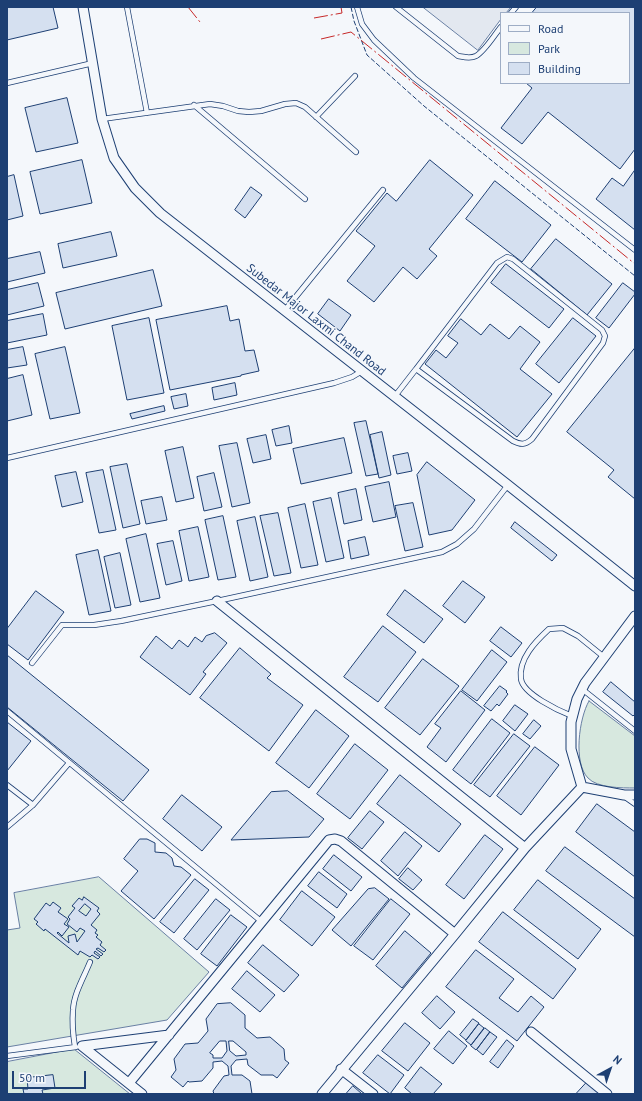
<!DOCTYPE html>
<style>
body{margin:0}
#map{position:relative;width:642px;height:1101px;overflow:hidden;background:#f4f7fb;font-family:"PT Sans",sans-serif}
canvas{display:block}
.frame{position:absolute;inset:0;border:8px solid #1d3f73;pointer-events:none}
.legend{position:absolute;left:500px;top:12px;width:130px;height:72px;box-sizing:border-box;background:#f4f7fb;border:1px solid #9eadc5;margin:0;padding:5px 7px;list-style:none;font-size:12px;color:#1d3f73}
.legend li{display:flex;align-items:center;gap:8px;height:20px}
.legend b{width:20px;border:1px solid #9eadc5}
.north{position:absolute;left:590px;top:1049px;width:40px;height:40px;-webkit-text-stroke:3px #f4f7fb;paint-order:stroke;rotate:40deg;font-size:11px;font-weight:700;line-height:16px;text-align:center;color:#1d3f73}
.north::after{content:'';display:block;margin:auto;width:14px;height:18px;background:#1d3f73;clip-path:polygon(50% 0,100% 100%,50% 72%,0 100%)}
.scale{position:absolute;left:12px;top:1071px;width:74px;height:18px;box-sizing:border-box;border:2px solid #1d3f73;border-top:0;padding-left:5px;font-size:12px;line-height:14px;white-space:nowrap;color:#1d3f73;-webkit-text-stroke:3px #f4f7fb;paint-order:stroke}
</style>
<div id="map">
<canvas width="642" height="1101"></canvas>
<div class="frame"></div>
<ul class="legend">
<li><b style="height:5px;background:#f4f7fb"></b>Road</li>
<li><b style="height:11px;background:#d7e8df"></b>Park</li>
<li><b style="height:11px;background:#d5e0f0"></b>Building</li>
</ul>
<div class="north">N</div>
<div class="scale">50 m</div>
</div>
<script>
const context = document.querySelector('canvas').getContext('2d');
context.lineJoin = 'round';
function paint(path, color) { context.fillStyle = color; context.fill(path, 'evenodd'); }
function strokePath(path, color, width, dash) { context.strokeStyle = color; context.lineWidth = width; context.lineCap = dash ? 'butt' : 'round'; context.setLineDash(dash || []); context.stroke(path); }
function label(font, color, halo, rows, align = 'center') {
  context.font = font + ' "PT Sans",sans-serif'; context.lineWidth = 3; context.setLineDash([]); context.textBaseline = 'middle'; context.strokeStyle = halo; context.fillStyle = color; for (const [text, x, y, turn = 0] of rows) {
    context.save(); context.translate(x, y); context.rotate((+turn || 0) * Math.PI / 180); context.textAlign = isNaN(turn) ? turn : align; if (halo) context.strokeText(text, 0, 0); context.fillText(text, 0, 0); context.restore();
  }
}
const green = new Path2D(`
 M589,701L635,736V788C622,788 597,788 588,778C573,763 579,718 589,701Z
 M99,877L209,972L167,1020L7,1047V930L20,928L14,893Z
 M74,1049L130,1094H7V1062Z`);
const parking = new Path2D(`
 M423,7H511L506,13H501V19L478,50Z`);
const building = new Path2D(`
 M7,7H53L58,28L7,40Z
 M537,7H635V149L620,169L548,112L522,144L501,128L532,88L526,83H629V13H532Z
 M67,98L78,143L36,152L25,108Z
 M82,160L92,203L40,214L30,172Z
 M430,160L473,195L429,249L437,256L417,279L403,267L374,302L347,281L375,246L356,231L387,193L396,201Z
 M635,170V230L596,199L612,178L623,186Z
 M14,175L23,216L7,220V177Z
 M495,181L551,225L522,262L466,219Z
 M251,187L262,195L245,218L235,210Z
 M111,232L117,256L63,268L58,244Z
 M556,239L612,284L587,315L531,269Z
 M40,252L45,273L7,282V259Z
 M506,264L564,309L549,328L491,283Z
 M153,270L162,306L65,329L56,293Z
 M38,283L44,306L7,315V290Z
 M623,283L635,292V294L609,328L596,318Z
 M329,299L351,315L340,331L318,314Z
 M227,306L230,321L239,319L245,351L254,350L259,371L241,375V376L170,390L156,320Z
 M43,314L47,335L7,343V321Z
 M149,318L164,393L127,400L112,326Z
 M573,318L596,336L559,383L536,364Z
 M461,319L481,335L490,324L509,339L520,326L540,342L520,369L552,394L517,437L425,364L436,350L446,358L458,343L448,336Z
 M23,347L27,365L7,368V350Z
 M65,347L80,413L50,419L35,354Z
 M635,348V499L608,477L614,470L567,432Z
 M23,375L32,415L7,421V379Z
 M235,383L237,395L214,400L212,388Z
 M186,394L188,406L174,409L171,397Z
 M164,406L165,411L132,419L130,414Z
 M366,421L378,474L366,476L354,423Z
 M289,426L292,443L276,446L272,430Z
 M382,432L391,475L379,478L370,435Z
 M266,435L271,459L253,463L247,439Z
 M344,438L352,473L301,484L293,449Z
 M237,443L250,503L232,507L219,446Z
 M183,447L194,498L176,502L165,451Z
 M408,453L412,471L397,474L393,456Z
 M427,462L475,500L452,530L429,535L417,475Z
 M127,464L140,524L123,528L110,467Z
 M103,470L116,530L99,533L86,473Z
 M76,472L83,502L62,507L55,476Z
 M214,473L222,507L204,511L197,477Z
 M389,482L396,517L373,522L365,487Z
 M356,489L362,520L344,524L338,493Z
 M162,497L167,520L146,524L141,501Z
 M331,498L344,558L326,562L313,502Z
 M413,503L423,547L405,551L395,506Z
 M305,504L318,565L301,568L288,508Z
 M278,513L291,573L274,576L260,516Z
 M223,516L236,577L218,580L205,520Z
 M255,517L268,577L250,581L237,521Z
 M515,522L557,555L552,561L511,528Z
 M198,527L209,577L189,581L179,531Z
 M146,534L160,598L140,602L126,539Z
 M365,537L369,555L351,559L348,541Z
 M173,541L182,581L166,585L157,544Z
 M98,550L111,611L89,615L76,555Z
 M120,553L131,605L115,608L104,557Z
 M463,581L485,597L465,623L443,606Z
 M405,590L443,619L424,643L387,615Z
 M36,591L64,612L28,660L7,644V629Z
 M383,626L416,652L378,702L344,677Z
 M501,627L522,643L511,657L490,641Z
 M215,633L227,643L203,672L206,674L190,695L140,657L156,636L172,649L179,640L188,647L195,637L202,642L206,636Z
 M240,648L271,674L267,678L303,705L269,751L200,698Z
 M492,650L507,662L477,701L462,690Z
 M7,655L149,770L123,801L7,707Z
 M423,659L459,686L420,735L385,708Z
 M611,682L635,702V714L633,716L603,692Z
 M500,686L507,691L506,692L508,694L499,706L497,704L491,711L484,706Z
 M461,691L485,710L446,762L427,747L441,728L435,724Z
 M515,705L528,714L515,731L503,721Z
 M316,710L349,736L309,788L276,763Z
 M492,719L510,733L471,784L453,770Z
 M534,720L541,726L530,739L523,734Z
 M7,722L31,741L7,771Z
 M514,734L530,746L490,797L474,785Z
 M355,744L388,770L350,819L317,794Z
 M535,747L559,765L521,815L497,796Z
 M400,775L461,824L439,852L377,804Z
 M288,791L324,819L309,837L231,840L271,792Z
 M182,795L222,827L202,851L163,819Z
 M597,804L635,832V877L576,832Z
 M370,811L384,822L362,849L348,838Z
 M405,832L422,846L398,876L381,861Z
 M485,835L503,849L464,899L446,885Z
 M140,839H147L155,843V852L166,853L172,858L174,866L181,867L191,875L154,919L121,891L138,871L124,859Z
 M565,847L635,899V937L546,871Z
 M334,855L362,877L351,891L323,869Z
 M408,868L422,880L413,890L399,879Z
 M319,872L347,894L337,908L308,886Z
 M195,879L209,890L174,933L160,922Z
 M538,880L601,929L578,959L514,910Z
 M375,888L389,899L351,946L332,930L368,889Z
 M302,891L335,917L312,946L280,920Z
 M84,897L99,908L97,911L100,914L91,925L97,930L95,933L98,935L96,937L102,942L100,945L106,950L104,952L98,948L96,949L103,954L101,956L95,951L94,953L100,957L98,959L92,955L90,957L80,951L78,955L45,929L44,931L36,924L38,922L34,919L46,903L50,906L53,902L61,908L58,912L68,919L64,924L69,927L62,936L58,932L57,933L69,943L68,936L75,934L77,942L85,931L80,928L77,932L67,924L70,919L68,917L75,908L72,906L79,898L82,900ZM85,904L91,909L86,916L79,911Z
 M216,899L230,910L197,950L184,939Z
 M391,899L410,914L373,960L354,946Z
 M503,912L576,969L553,999L479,942Z
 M231,915L247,927L217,966L201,954Z
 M405,931L431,953L402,988L376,966Z
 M263,945L299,975L284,992L248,963Z
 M476,950L514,979L499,998L518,1012L531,996L544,1007L517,1041L446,987Z
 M247,971L275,995L260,1012L232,989Z
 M437,996L455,1012L440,1029L422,1013Z
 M231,1003L245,1015V1028L257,1038L270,1037L284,1049L285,1060L289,1063L277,1078L273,1075H261L248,1065L247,1059L236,1060L231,1066L232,1075H242L250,1081L252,1094H214L213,1091L224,1076L229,1075L228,1066L222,1061L213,1062V1068L202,1081L189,1082L188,1081L183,1087L171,1077L176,1070L174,1059L185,1044L198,1043L208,1031L206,1019L217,1004ZM220,1041H226L227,1051L222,1058H213V1055L210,1053ZM229,1041H233L246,1052V1055L236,1056L230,1051Z
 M473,1019L479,1023L466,1040L460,1035Z
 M405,1023L430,1043L408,1071L382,1051Z
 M479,1024L484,1028L471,1045L466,1041Z
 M485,1028L490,1032L476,1050L471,1046Z
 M449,1031L467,1046L453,1064L434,1049Z
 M490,1032L497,1037L483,1055L477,1050Z
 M507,1040L514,1046L498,1068L490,1062Z
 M378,1055L404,1075L390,1094L363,1073Z
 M421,1067L442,1084L433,1094H412L405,1088Z
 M53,1075L55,1088L42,1090L43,1094H24L23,1089H28L27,1078Z
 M589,1080L600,1094H576Z
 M353,1086L362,1094H346Z`);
const service = new Path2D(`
 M127,7L147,113
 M357,7L362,24L374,40L414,78L635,250
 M396,7L458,56C464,57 470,59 476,56C485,51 495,34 501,27
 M511,13L516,7
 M7,83L93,63
 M194,105L305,199
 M316,117L355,76
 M102,119L210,104L223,106L238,111L249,112L261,111L285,104L296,103L305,107L356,152
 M285,310L383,190
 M395,396L416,369L513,441C521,445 525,445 532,439L603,343L605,336L602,330L513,259L507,257L497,263L416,369
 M7,458L334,383L352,377L362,371
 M32,663L62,625H94L121,621L217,601L442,552L457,544L474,529L508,485
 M582,689L635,731
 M7,711L262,922
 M572,716C559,711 523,694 521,679C518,659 536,641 549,629L563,628L578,636L604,657
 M7,785L33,805L69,763
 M625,797L635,804
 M7,827L33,805
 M75,1047C73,1035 72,1022 73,1010C74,993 84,977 90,962
 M7,1056L76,1047`);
const minor = new Path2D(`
 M83,7L102,119L114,158L135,188L160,213L508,485L635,586
 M217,601L525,848
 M635,616L585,683L577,699L571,722V749L582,787L624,795H635
 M531,1032L607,1094
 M341,1069L373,1094
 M129,1083L329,840L335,839L341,841L455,934
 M142,1094L82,1046L169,1035
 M322,1094L455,934L525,848L582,787`);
const fence = new Path2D(`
 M351,7L354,21L367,55L424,106L635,276`);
const power = new Path2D(`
 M188,7L200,22
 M314,18L342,13L341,7
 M321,39L351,32L635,264`);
const streetNames = [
 ["Subedar Major Laxmi Chand Road",316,320,38]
];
paint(green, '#d7e8df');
strokePath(green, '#687fa3', 1);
paint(parking, '#e3e8f0');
strokePath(parking, '#687fa3', 1);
paint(building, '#d5e0f0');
strokePath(building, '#1d3f73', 1);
strokePath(service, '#1d3f73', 6);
strokePath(minor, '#1d3f73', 11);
strokePath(service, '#f4f7fb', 4.5);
strokePath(minor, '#f4f7fb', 9);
strokePath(fence, '#1d3f73', 1, [5, 2]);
strokePath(power, '#c62828', 1, [14, 3, 2, 3]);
label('12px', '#1d3f73', '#f4f7fb', streetNames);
</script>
